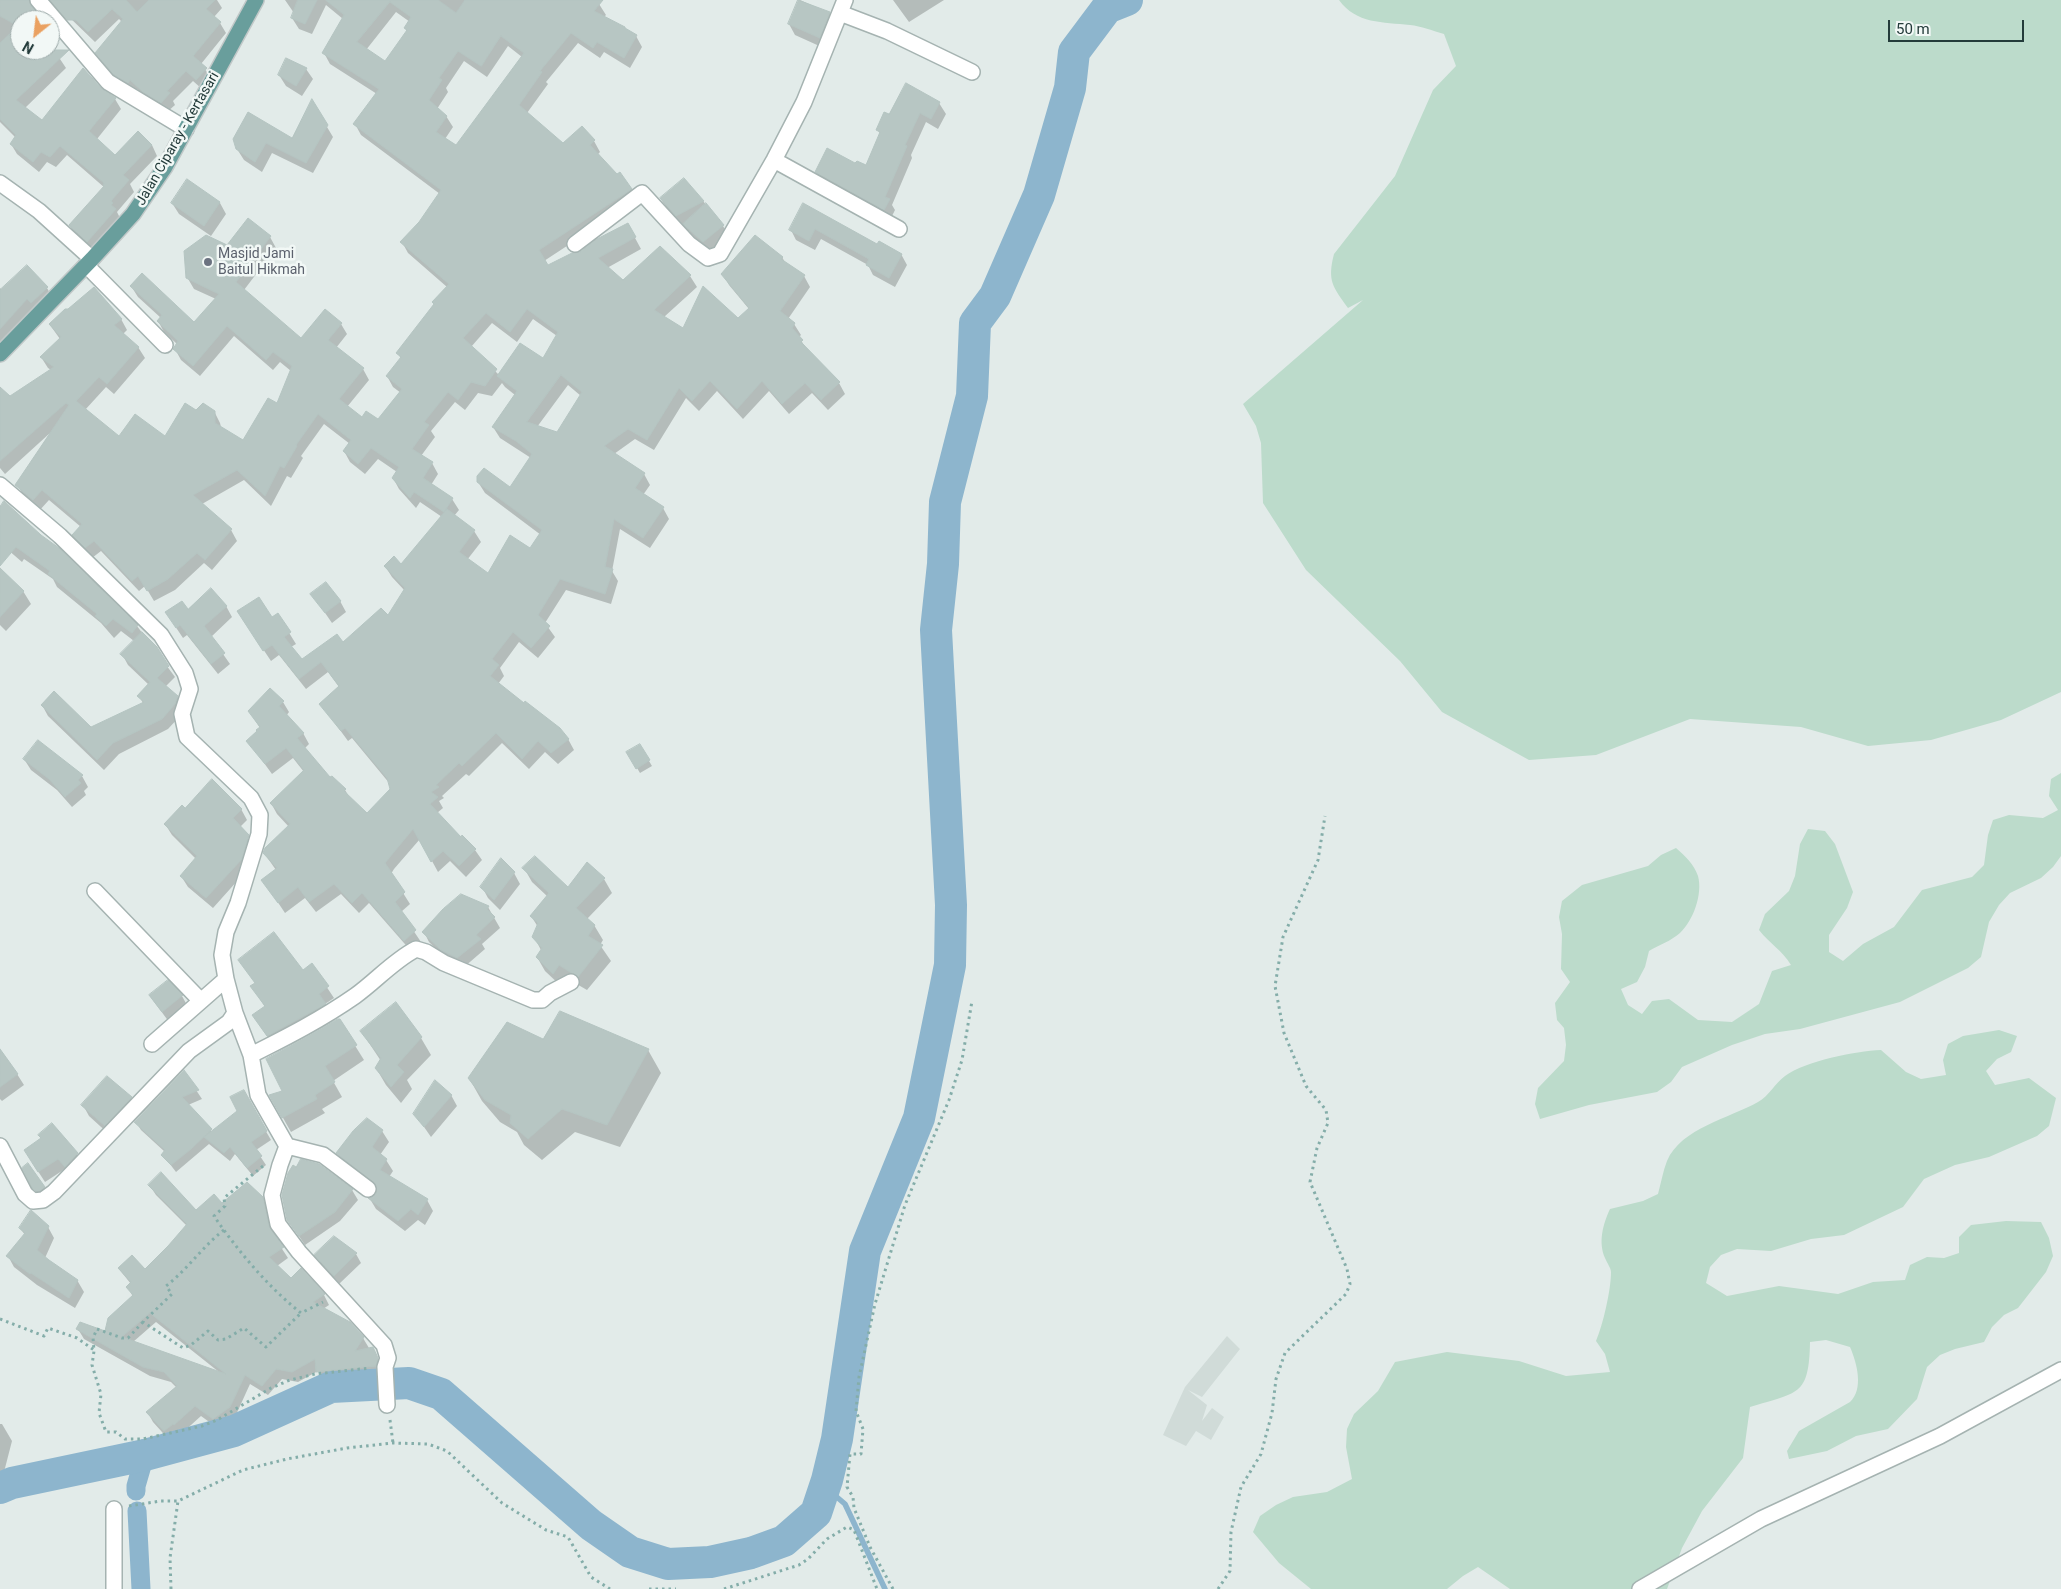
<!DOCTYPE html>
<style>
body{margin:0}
#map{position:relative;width:2061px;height:1589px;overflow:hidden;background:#e2ebe9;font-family:Roboto,sans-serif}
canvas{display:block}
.north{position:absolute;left:10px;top:10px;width:50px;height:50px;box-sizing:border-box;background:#f2f8f6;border:1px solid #9facab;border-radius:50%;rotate:209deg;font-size:14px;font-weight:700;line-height:20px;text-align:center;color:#233b3a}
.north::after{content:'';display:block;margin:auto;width:18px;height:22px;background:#eaa161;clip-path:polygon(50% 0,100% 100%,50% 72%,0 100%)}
.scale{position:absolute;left:1888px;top:20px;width:136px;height:22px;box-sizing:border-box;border:2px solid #233b3a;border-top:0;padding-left:6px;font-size:15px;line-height:18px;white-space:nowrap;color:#233b3a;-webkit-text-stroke:4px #f2f8f6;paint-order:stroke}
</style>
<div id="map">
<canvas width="2061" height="1589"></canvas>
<div class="north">N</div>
<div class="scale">50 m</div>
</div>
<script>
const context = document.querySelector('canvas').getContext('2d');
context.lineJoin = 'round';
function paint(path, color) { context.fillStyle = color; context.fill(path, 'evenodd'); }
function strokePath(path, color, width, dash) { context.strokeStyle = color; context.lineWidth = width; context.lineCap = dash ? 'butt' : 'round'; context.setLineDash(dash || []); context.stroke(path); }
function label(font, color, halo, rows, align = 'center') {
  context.font = font + ' Roboto,sans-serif'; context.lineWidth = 5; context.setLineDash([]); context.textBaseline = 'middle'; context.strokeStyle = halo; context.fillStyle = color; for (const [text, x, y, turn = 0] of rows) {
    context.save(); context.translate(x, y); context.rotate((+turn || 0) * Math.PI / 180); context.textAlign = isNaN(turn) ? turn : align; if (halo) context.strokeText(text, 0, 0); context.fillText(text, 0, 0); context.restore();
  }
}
const built = new Path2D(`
 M1227,1336L1240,1349L1202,1397L1188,1390L1207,1405L1202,1421L1212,1408L1224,1417L1211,1440L1196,1431L1186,1446L1163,1435L1185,1387Z`);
const green = new Path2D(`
 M1339,0H2061V692L2001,720L1931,740L1868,746L1801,727L1690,719L1596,755L1529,760L1442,712L1400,661L1306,570L1263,503L1261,443L1256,426L1243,404L1363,300L1348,308C1333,287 1327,281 1334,254L1395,176L1433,90L1456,66L1444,34C1433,31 1421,26 1410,25C1383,22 1356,24 1339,0Z
 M2061,773V856L2053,867L2041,878L2010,893L1999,905L1989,922L1981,957L1968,968L1900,1002L1800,1029L1765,1034L1732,1045L1682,1067L1671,1082L1657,1092L1589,1105L1540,1119L1535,1104L1538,1088L1564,1061L1566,1045L1564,1028L1557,1020L1555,1003L1570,982L1561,969L1562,934L1559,917L1562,901L1582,885L1648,866L1661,855L1676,848C1685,856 1694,864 1698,876C1703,894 1693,921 1680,933C1671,941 1659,945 1649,951L1645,967L1637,982L1621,989L1628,1005L1642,1014L1652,1001L1669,999L1698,1020L1732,1022L1759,1004L1772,971L1791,965C1782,950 1770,944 1759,930L1765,914L1789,891L1795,876L1800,844L1808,829L1825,831L1835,844L1853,892L1847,908L1829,935V952L1843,961L1863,944L1894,927L1922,890L1972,877L1984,865L1988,835L1993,820L2009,815L2043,818L2058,810L2049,796L2051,779Z
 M1999,1030L2017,1036L2011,1052L1997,1059L1986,1071L1995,1085L2029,1078L2056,1098L2049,1126L2037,1136L1989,1157L1955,1165L1924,1179L1903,1207L1844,1235L1811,1239L1771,1251L1737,1249L1721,1255L1710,1267L1706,1283L1727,1296L1779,1286L1838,1294L1873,1282L1905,1280L1910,1265L1927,1257L1944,1258L1959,1253V1237L1971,1225L2006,1221L2041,1222L2049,1238L2053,1256L2046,1272L2018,1308L2004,1315L1992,1327L1984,1342L1955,1349L1940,1355L1927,1367L1917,1399L1888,1429L1856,1436L1827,1451L1789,1459L1787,1451L1799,1431L1850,1402C1864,1389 1857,1363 1850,1347L1826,1340L1810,1342C1809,1397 1798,1392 1750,1407L1743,1458L1702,1511L1682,1548L1667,1589H1510L1478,1567L1463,1576L1447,1589H1311L1279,1563L1253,1532L1260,1516L1276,1505L1293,1497L1327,1492L1352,1479L1346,1447L1347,1429L1354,1414L1378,1391L1395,1362L1447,1352L1519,1361L1566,1376L1610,1372L1605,1354L1596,1341C1603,1325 1611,1290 1611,1272C1611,1268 1607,1263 1605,1258C1598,1242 1603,1224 1610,1209L1643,1201L1658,1194C1661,1183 1663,1171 1667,1161C1681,1128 1730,1118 1758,1102C1769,1096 1775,1083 1785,1076C1806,1061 1855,1051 1881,1050L1906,1072L1921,1079L1946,1075L1943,1060L1948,1044L1963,1036Z`);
const shadow = new Path2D(`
 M0,0H217L222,8L214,17L220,23L226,33L201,64L212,79L202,89L193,81L173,101L175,105L167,112L150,102L137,89L134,93L122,85L103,63L97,53L122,22L119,19L95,42L68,16L65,19L49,1L35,7V13L41,20H20V50H50V44L66,68L25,108L42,121L100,89L115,99L121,109L97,139L115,157L152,145L157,156L130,184L134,192L117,212L121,220L93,251L76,236L70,226L105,188L67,155L56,167L47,162L39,172L17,154L11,144L16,138L0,122Z
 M285,0H594L599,4L606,15L604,17L636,36L642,47L630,68L604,52L600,58L578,43L546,82L548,84L527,113L563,145L594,141L600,152L597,155L631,189L637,200L544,261L547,267L581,253L628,225L641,249L607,268L623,281L660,247L690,276L697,287L664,317L683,330L738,320L749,309L729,285L723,274L782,257L786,264L804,276L810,287L788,319L794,324L801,335L799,337L807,350L839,383L845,394L828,410L812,393L789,414L769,391L743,419L717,391L699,411L686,398L654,450L635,439L614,454L644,474L650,485L643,495L663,508L669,519L650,548L620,529L612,571L618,581L611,604L566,590L545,623L555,637L538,658L519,642L500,668L504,676L498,684L568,739L574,750L558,764L545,752L529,769L502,743L469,776L466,774L442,796L444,798L439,801L443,808L437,813L461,838L475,850L482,860L466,877L450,861L438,872L420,839L394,869L391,874L410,904L401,912L421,942L411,951L369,903L359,913L341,894L316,912L305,898L285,913L263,880L276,870L264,853L289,827L277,814L271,803L304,772L293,758L272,774L248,741L260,728L249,711L283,702L289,712L286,716L303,733L309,744L304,749L330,779L345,790L350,798L367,814L392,789L390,784L352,738L348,741L321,704L339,687L328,672L306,689L279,655L271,661L245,622L272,619L278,615L296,644L291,647L302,661L343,644L388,617L405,591L392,577L385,566H402L442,517L420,502L416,508L399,489L393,478L397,472L378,459L365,474L350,462L344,451L350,444L324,424L301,456L303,458L291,478L287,476L271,506L244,480L202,504L231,530L237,541L212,570L204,563L175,590L154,601L145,586L139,591L101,551L92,558L80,546L73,535L81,527L49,500L39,511L23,495L17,484L50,433L5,474L0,468V390L10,398L51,370L48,368L41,357L60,339L50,325L121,319L127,330L123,334L138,347L145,358L114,394L106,387L85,410L119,438L165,437L196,411H214L220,423L221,427L243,442L277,405L291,371L280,362L273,370L234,336L200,376L181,360L175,349L177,344L164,332L158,321L161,318L138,297L131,286L194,324L216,299L194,289L187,277L227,246L270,237L276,248L244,290L301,340L341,324L347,334L336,348L363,369L369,380L347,407L362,419L378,420L401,393L393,387L387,376L401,359L398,353L447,287L408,253L402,242L420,223L440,194L361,135L355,124L377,94L330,64L324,53L343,19L326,5L312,34L299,29L292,18L294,13ZM396,12L410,22L405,28L407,32L386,63L366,50ZM508,46L522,57L456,147L445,139L453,127L446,116L437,109L448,92L446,88L464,61L487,77ZM533,319L557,336L543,360L499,375L471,347L492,323L517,342ZM502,383L505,387L515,395L493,427L500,438L531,458L510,489L478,482L485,493L541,535L530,550L488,574L467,560L481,542L474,531L454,516L459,510L452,499L431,485L438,474L432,463L421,456L435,437L431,431L455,402L465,410L478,393L492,396ZM568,385L581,396L558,434L537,427Z
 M800,0L829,13L835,24L826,49L795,35L789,24Z
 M893,0H944L909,22Z
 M306,69L313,79L302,96L286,86L279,75Z
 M906,85L939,103L946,114L938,129L926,122L911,155L912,158L892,205L895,210L890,220L822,182L816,172L856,165L866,167L880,134L878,130L889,116Z
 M312,102L333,137L313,173L272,153L262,172L244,160L237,149L234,139H292Z
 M187,181L220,203L226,214L211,236L179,214L172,203Z
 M661,199L703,201L723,226L733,242L713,259L694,241L689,231L686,232L671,215Z
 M804,205L878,246L901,254L907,265L895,287L873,275L868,265L821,239L815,250L796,240L791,230Z
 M27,267L47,288L54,300L0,345V288L2,290Z
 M0,505L38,544L137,626L175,677L165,687L177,697L183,708L181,715L168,729L119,754L104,770L48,716L42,705L91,729L143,703L139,696L149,685L128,665L122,654L134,641L121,631L114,638L101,623L57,587L53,579L24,559L22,562L0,543Z
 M0,570L23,591L31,604L6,631L0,625Z
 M312,594L340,601L346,612L332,623Z
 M226,606L232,617L211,637L230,664L218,674L187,635L183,638L173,623L188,611Z
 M640,746L652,766L640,773L628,753Z
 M24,759L82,776L88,787L84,791L86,795L72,807L57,790L31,770Z
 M241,809L247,820L240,827L254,847L247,870L213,908L188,887L181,876L196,859L172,835L165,824L185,810Z
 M588,863L604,879L612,893L587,919L594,925L603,940L600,945L611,961L587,990L568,979L562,987L545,971L537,957L541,950L534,937L538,927L531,916L547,896L532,882L524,868L568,889Z
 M514,873L520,884L500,910L488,898L482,887Z
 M488,907L500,928L482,944L485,949L463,968L448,960L429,942L424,932Z
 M239,960L303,971L312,965L334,998L325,1004L331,1015L274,1046L260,1026L265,1007L252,987L256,984Z
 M150,996H182L188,1007L169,1022Z
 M339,1020L364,1060L333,1081L342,1097L322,1109L325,1113L291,1132L270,1095L284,1092Z
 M361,1031L421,1038L431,1055L407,1080L412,1089L401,1103L386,1085L376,1068L381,1061Z
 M544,1041L648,1050L661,1073L620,1147L575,1132L542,1160L524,1145L517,1132L500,1122L482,1101L469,1078Z
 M0,1067L17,1074L24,1085L2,1101L0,1099Z
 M184,1072L202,1099L188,1105L212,1132L238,1112L243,1092L271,1140L256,1150L266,1165L253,1176L235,1154L230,1161L209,1144L176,1172L163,1155L165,1152L141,1130L136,1122Z
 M451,1095L457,1106L431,1137L415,1114Z
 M131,1098L137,1109L111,1136L89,1116L83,1105Z
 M382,1131L389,1142L380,1155L386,1160L393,1171L389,1177L427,1200L433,1211L425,1225L418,1220L405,1231L376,1209L370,1199L376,1196L379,1190L344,1164L337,1153Z
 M42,1139L77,1154L83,1165L72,1177L65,1169L45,1182L32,1162Z
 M318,1165L352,1190L358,1200L340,1221L305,1245L288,1220L296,1168Z
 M150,1186L196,1212L262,1197L268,1208L273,1235L288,1258L277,1266L292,1279L324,1295L329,1305L323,1309L363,1338L369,1348L367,1350L373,1349L383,1369L381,1375L323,1381L318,1371L298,1382L282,1379L268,1395L250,1384L235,1417L219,1429L201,1416L181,1434L180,1433L170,1441L153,1422L148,1413L176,1387L171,1382L150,1376L84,1339L78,1329L106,1332L133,1297L128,1287L131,1284L119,1269L145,1271L187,1226L156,1195ZM156,1322L219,1372L133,1342Z
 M44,1187L51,1198L40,1199L34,1188Z
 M48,1227L54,1238L45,1258L77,1280L84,1292L75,1308L37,1285L14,1267L8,1256L25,1235L20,1228Z
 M334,1238L356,1254L361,1263L339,1284L321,1264L316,1255Z
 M0,1424H2L12,1441L4,1472H0Z`);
const stream = new Path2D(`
 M825,1487L845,1504L885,1589`);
const canal = new Path2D(`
 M136,1491V1486L145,1455
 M137,1511L141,1589`);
const river = new Path2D(`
 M0,1488L12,1483L145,1455L234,1431L331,1387L409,1383L441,1394L591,1525L630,1552L668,1564L710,1562L751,1553L784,1541L816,1513L827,1480L837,1439L865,1251L919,1118L950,965L951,905L936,630L943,564L945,502L972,396L975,323L995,296L1039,195L1070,88L1074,52L1107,8L1127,0`);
const building = new Path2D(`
 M0,0H29L31,6L43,20H20V50H69L16,100L42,120L83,68L101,88L116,98L89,131L115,155L138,131L152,145L123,175L129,180L111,201L113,203L111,205L116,209L87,242L69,225L104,186L103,185L104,183L60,146L50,157L41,152L33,162L10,144L16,135L0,119V43L18,26L0,16Z
 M50,0H126L137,12L149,0H215L206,9L221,22L193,56L207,68L196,80L186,71L167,91L170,93L161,103L143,92L130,80L128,83L114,75L95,53L123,19L112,9L88,32L76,20H67Z
 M298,0H317L305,24L291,18Z
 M326,0H438L456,13L465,0H603L594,11L625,27V28L637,35L624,58L597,42L593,48L571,33L540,71L542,72L519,105L563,143L582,126L595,140L590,145L617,174L620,172L632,189L539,250L548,265L572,253L580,252L595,240L628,223L636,237L598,258L623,280L660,246L691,275L654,310L683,328L703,286L738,318L749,308L721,274L755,235L783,257L781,259L805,275L780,311L795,323L792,328L803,340L801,342L840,382L821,400L805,383L782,404L762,381L737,409L710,381L692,401L679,388L647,440L628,429L604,446L645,473L635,488L664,507L643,538L614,519L605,567L613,569L605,594L560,579L538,615L550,626L531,648L513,632L492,659L499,665L490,676L524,703L525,701L560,728L569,739L551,753L538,741L522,759L496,733L462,766L459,763L436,785L439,787L431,792L438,797L430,804L461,837L462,835L476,849L459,866L443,851L431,862L413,829L389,858L385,863L405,892L395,902L416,930L404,941L362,893L352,903L334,884L309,902L298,887L278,903L261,880L277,868L263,853L265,848L290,824L270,803L304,770L286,748L265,764L246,741L257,731L256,730L260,727L248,711L270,688L284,701L279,706L304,733L297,738L330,777L332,776L346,789L344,791L367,813L390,789L387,778L345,728L341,731L319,704L339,686L321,662L299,679L272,645L263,651L237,611L259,597L272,617L278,613L291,632L284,637L302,659L337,634L343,642L381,608L388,615L405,588L384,566L394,556L401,564L447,509L475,530L459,552L488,573L510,535L530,548L542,530L477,482V476L484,468L510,487L532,454L516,441L492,427L517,391L497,376L520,343L543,358L558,332L527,309L510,332L486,313L463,338L497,369L485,386L471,382L458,400L448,392L424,422L429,425L412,449L433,462L423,478L453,498L444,512L414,492L410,498L392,478L399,467L371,448L358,464L343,451L351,440L318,414L296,445L297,446L284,468L280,466L265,496L237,470L193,495L232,529L205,560L197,553L168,579L147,591L138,576L132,581L94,541L85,548L72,535L82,524L42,490L33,500L15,485L69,405L66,403L0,461V387L10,396L54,367L40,357L61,337L49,324L65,309H68L94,287L122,319L114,325L139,347L107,384L99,377L76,401L119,436L135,414L165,436L185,403L196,410L203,403L215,411V423L243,440L268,398L277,403L292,366L273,352L266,360L227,326L193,366L173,349L178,341L157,321L162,315L130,286L142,273L194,322L219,294L186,278L184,251L206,235L227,245L248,218L271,236L236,282L301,338L325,309L342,323L328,340L364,368L339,399L362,417L366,411L378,419L402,389L386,376L401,357L396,353L434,304L432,302L449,284L400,242L419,222L441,190L353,124L379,89L322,53L344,15ZM390,2L411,17L404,28L407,30L385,61L357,42ZM501,36L524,53L456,145L436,132L447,116L429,100L442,80L439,78L458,51L481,66ZM561,375L582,392L557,432L527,422Z
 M798,0L830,12L820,38L788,24Z
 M286,58L307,68L296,86L278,75Z
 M906,83L940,102L931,119L920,113L905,145L907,146L885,197L890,199L884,210L815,172L827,148L855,163L857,161L866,165L880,132L876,130L884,112L889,114Z
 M312,99L328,125L306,163L266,143L255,162L236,149L233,139L248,112L292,138Z
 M684,178L704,201L676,216L660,198Z
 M187,179L220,202L204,226L171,203Z
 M706,203L724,225L703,242L683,224Z
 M803,203L877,244L879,241L902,254L889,278L866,265L869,259L815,229L809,241L789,230Z
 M27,265L48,287L31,303L27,299L0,329V290Z
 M4,501L41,535L59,548L138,625L132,633L113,619L106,626L95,616L97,614L48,574L50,571L16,547L0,566V507Z
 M0,568L24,591L0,617Z
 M326,582L341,601L325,613L310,594Z
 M211,588L227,606L204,626L225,653L211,664L180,625L176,628L165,612L182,601L188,609Z
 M142,632L157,647L169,666L157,678L178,696L175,704L162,719L113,743L97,760L41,705L54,691L91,727L144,702L137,696L150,682L120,654Z
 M38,740L83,775L78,780L81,783L65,797L49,779L23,759Z
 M640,744L650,760L636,769L626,752Z
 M212,779L242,809L233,818L249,835L242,859L206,898L180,876L197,856L164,824L182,805L185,808Z
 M535,856L568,887L587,862L605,878L576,908L595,925L588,936L603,945L578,977L559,965L553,974L536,957L542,948L532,937L538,923L530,916L549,893L522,868Z
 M501,858L515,872L494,900L480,887Z
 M461,894L489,906L487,909L495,917L476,935L481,939L457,958L441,950L422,932L443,909Z
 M274,932L303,970L312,963L329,986L319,994L326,1004L267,1036L252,1015L265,1006L250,986L255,983L238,960Z
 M168,980L183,995L162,1012L149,995Z
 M396,1002L422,1037L397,1065L404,1072L391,1087L375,1068L381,1058L360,1031Z
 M560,1011L649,1049L607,1125L562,1109L528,1139L510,1123L511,1115L485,1100L468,1078L507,1022L543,1039Z
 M338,1019H340L357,1045L325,1066L335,1082L315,1095L317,1099L282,1118L269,1095L282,1091L266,1059Z
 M0,1049L18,1074L0,1087Z
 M184,1070L199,1090L182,1097L212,1129L191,1149L171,1165L161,1155L165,1150L134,1122Z
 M107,1076L132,1097L105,1126L81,1105Z
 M435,1080L452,1095L424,1127L413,1114Z
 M244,1090L267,1131L251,1142L262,1156L247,1168L230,1147L224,1153L204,1137L237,1111L230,1097Z
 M367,1118L383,1130L372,1147L387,1159L380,1170L428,1199L418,1215L411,1209L398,1221L368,1198L376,1194V1185L336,1153L353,1131Z
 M52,1123L78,1153L65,1167L58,1159L38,1172L24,1150L41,1138L38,1135Z
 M301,1159L319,1164L353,1189L335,1212L299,1236L287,1220L282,1195L288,1173L293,1165L296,1167Z
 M28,1163L45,1187L40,1191H36L32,1188L22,1168Z
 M161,1172L196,1210L214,1194L222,1203L247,1182L263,1197L269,1226L284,1247L269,1257L291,1278L301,1268L325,1294L313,1302L350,1322L364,1337L355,1351L373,1347L378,1358L376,1366L316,1372L315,1359L292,1372L276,1369L262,1386L245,1375L230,1407L213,1419L195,1406L174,1425L173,1424L164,1431L146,1412L177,1386L164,1372L143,1367L76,1329L80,1322L105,1331L108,1318L133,1295L126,1287L131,1282L118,1268L132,1255L145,1269L168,1246L187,1224L148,1185ZM150,1313L226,1374L122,1337Z
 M31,1210L49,1226L37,1250L49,1260L78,1280L69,1298L31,1273L30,1274L6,1256L25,1233L19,1228Z
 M334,1236L357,1253L334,1276L314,1255Z`);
const path = new Path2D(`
 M263,1166L224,1198L225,1206L214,1216C238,1251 268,1287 301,1313L323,1302
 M224,1230C203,1246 188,1269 166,1286L172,1294L143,1322L183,1348L191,1345L208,1331L218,1340L226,1339L244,1328L266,1347L301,1313
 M0,1319L44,1336L48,1328L77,1338L94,1350
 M143,1322L128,1338H122L97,1329L93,1338L94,1351L92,1365L101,1394L99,1413L106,1432H116L125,1439H143L202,1426L217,1420L271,1388L290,1380L315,1374L370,1368
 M390,1420L393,1443
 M129,1506L161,1501H178L243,1470L287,1459L347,1448L393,1443L428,1444L447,1451L502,1503L546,1530L568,1537L591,1577L610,1589
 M171,1589L170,1558L178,1501
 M649,1589H676
 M724,1589L799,1565L808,1559L827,1539L847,1527L854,1530L877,1589
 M893,1589L870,1547L854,1508L853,1497L847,1487L850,1454H861L863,1429L856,1411L859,1377L875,1304L905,1205L949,1100L962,1060L972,1001
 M1218,1589L1230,1571L1231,1532L1241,1487L1261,1454L1272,1413L1276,1379L1285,1353L1346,1294L1350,1284L1347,1269L1310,1182L1317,1148L1328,1123L1326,1110L1306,1086L1284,1033L1275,986L1283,937L1318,860L1325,816`);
const minor = new Path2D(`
 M38,0L108,82L186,129
 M840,13L887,31L972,72
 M774,160L899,229
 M0,183L39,211L92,259
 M575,244L642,193L689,244L708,258L720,254L774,160L804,102L845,0
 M86,265L165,345
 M0,485L60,536L161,635L185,673L190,689L182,714L187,737L251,798L260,815L259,834L238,903L226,932L222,955L226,979L235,1013L251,1055L258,1095L287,1146L323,1155L368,1189
 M95,891L201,1001
 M152,1044L226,979
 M251,1055C287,1037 322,1019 355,996C376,981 393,961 416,949L426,952L444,963L533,1000H542L550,993L571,982
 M0,1146L25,1194L33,1201L43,1200L54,1192L189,1051L229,1022L235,1013
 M287,1146L280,1165L272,1195L278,1224L299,1252L384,1345L388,1358L385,1367L387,1405
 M114,1509V1589
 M1640,1589L1761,1519L1940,1436L2061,1370`);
const major = new Path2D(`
 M0,354L92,259L133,214L165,167L256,0`);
const markers = [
 [208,262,5,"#6b7280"]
];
const streetNames = [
 ["Jalan Ciparay - Kertasari",178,139,-60]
];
const worshipNames = [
 ["Masjid Jami",218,254],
 ["Baitul Hikmah",218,270]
];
paint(built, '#d0dbd8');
paint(green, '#bcdbcb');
paint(shadow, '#0003');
strokePath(stream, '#8db5cd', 5.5);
strokePath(canal, '#8db5cd', 19);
strokePath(river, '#8db5cd', 32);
paint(building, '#b7c6c3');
strokePath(building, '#b4c4c1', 1);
strokePath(minor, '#a5b3b1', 18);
strokePath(major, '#c1c8c8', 18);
strokePath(path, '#84ada9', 3, [2.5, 4]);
strokePath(minor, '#fff', 15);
strokePath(major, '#699e9c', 15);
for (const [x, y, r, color] of markers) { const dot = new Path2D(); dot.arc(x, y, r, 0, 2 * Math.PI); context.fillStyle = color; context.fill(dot); strokePath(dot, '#f2f8f6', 2); }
label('14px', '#233b3a', '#f2f8f6', streetNames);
label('14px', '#5b616d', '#f2f8f6', worshipNames, 'left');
</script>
